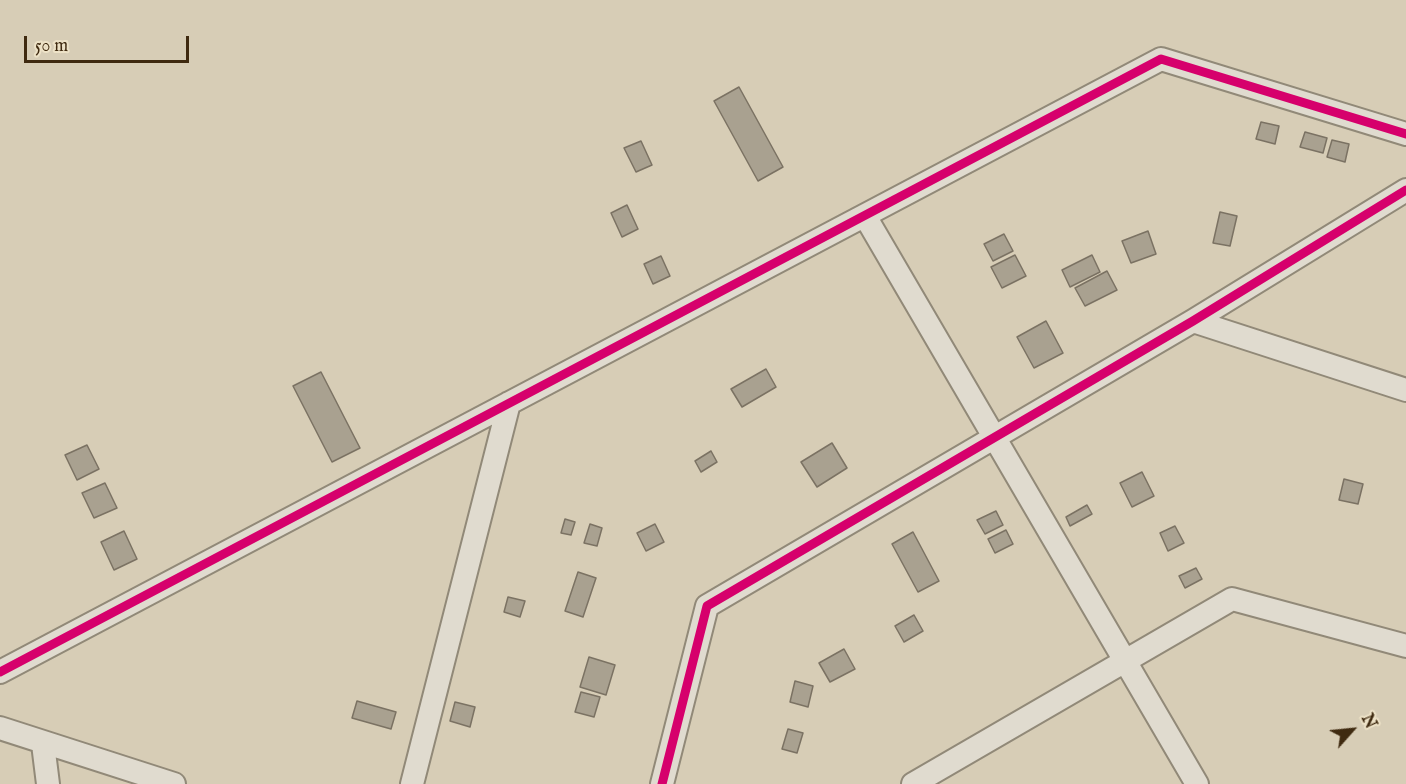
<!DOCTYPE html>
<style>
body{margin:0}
#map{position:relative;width:1406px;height:784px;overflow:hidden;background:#d7cdb6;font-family:"IM FELL English",serif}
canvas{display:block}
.north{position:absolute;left:1322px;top:700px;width:60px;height:60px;-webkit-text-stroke:4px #ede2c7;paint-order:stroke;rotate:63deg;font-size:16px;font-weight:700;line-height:24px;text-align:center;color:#3f2a10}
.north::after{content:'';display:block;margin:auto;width:21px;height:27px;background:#3f2a10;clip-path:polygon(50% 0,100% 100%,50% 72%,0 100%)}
.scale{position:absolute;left:24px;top:36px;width:165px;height:27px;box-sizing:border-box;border:3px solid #3f2a10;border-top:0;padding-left:8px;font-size:18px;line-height:21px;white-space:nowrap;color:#3f2a10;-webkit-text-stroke:4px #ede2c7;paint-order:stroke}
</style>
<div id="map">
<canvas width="1406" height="784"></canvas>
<div class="north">N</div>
<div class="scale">50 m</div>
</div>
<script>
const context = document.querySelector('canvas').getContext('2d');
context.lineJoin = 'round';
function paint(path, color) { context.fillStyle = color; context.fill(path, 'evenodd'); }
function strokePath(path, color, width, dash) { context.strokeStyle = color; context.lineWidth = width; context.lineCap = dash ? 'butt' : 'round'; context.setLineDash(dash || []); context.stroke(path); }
const building = new Path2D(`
 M739,87L783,167L758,181L714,101Z
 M1261,122L1279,126L1275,144L1256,139Z
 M1305,132L1327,138L1323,153L1300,147Z
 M1332,140L1349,144L1345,162L1327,157Z
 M641,141L652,165L636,172L624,148Z
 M627,205L638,229L622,237L611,213Z
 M1220,212L1237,216L1230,246L1213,243Z
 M1148,231L1156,254L1131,263L1122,241Z
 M1004,234L1013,251L993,261L984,244Z
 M1015,255L1026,276L1002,288L991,267Z
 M1092,255L1100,272L1070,287L1062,270Z
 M661,256L670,276L653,284L644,264Z
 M1107,271L1117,290L1085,306L1075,288Z
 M1046,321L1063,353L1034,368L1017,337Z
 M766,369L776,387L742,407L731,389Z
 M321,372L360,448L332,462L293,386Z
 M832,443L847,468L817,487L801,462Z
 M87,445L99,469L77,480L65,455Z
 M711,451L717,462L701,472L695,461Z
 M1142,472L1154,496L1132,507L1120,483Z
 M1344,479L1363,484L1358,504L1339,500Z
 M105,483L117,508L94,518L82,493Z
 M1087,505L1092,514L1070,526L1066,517Z
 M996,511L1003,525L985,534L977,520Z
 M565,519L575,522L571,535L561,533Z
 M590,524L602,528L597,546L584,543Z
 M655,524L664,542L646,551L637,533Z
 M1175,526L1184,543L1168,551L1160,533Z
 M1006,530L1013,544L995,553L988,539Z
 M124,531L137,559L114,570L101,542Z
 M913,532L939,581L918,592L892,544Z
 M1196,568L1202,579L1185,588L1179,576Z
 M578,572L596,578L583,617L565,611Z
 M508,597L525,601L520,617L504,612Z
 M914,615L923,631L904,642L895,626Z
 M844,649L855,669L830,682L819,663Z
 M589,657L615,665L606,695L580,687Z
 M795,681L813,686L808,707L790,702Z
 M581,692L600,697L594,717L575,712Z
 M357,701L396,712L391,729L352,718Z
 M455,702L475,707L470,727L450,721Z
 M788,729L803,733L797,753L782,749Z`);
const street = new Path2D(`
 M865,216L1197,784
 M1193,321L1406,390
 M0,672L1161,59L1406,134
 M0,728L174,784
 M43,744L48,784
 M412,784L509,403
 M662,784L707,606L1193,321L1406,190
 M913,784L1232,599L1406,646`);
const cycleway = new Path2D(`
 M0,672L1161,59L1406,134
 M662,784L707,606L1193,321L1406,190`);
paint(building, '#a9a190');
strokePath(building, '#7b7263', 1.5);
strokePath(street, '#918978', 26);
strokePath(street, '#e0dbcf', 22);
strokePath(cycleway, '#d6006c', 9);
</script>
